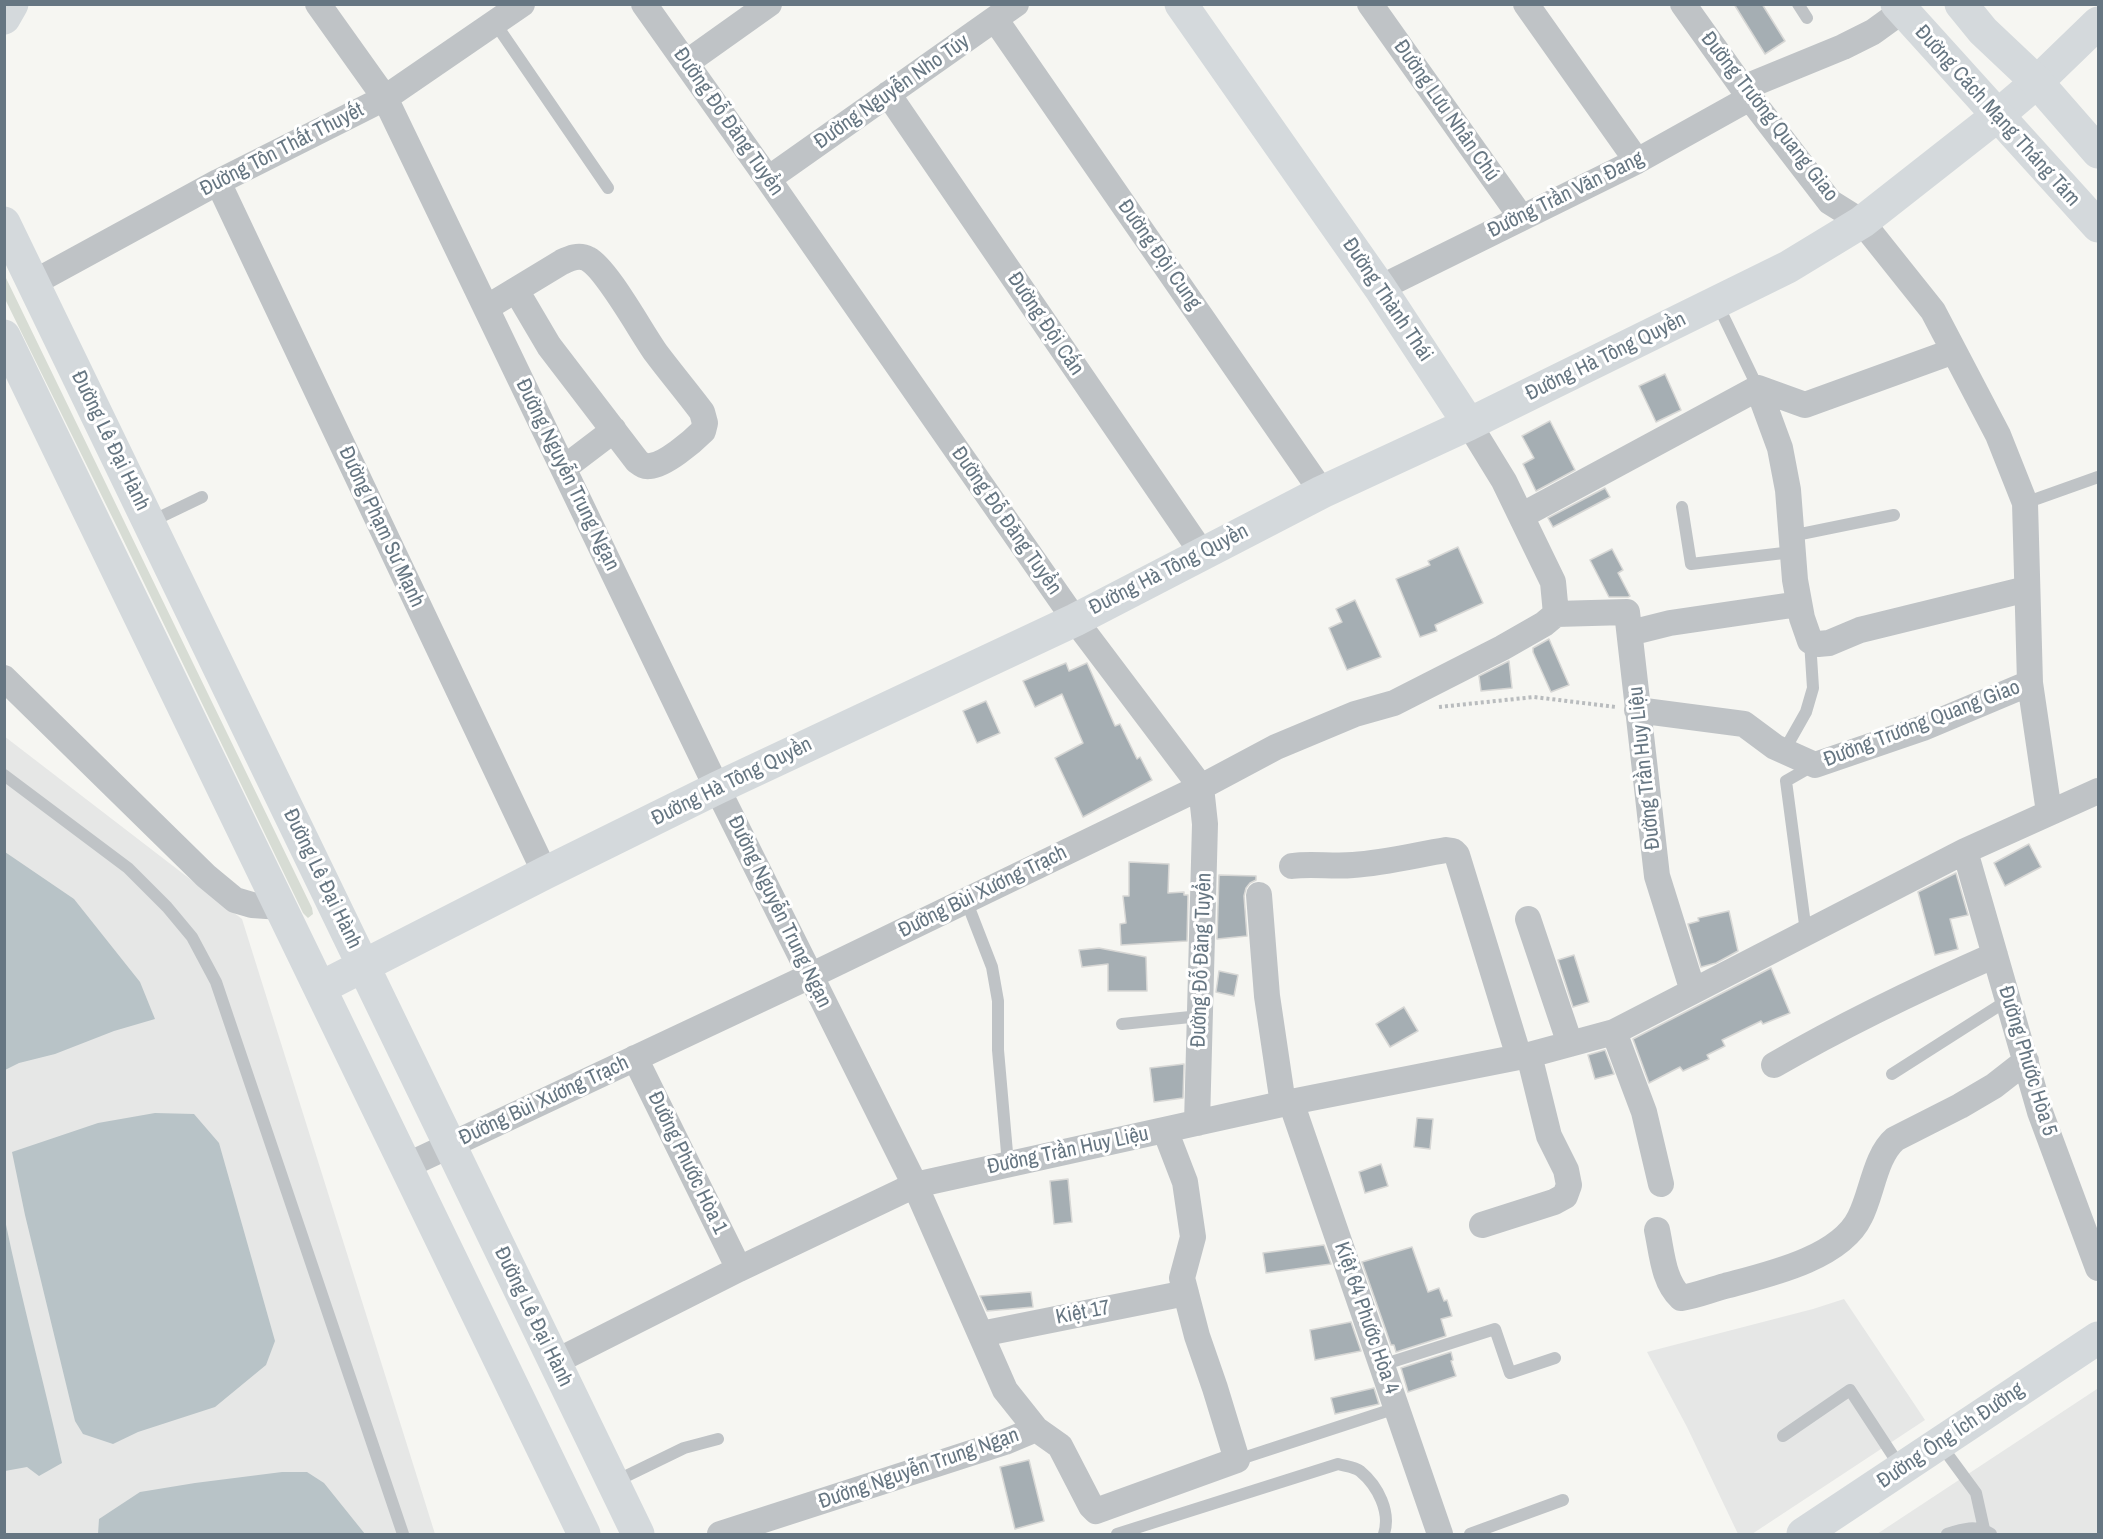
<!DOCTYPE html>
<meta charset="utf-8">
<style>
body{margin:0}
#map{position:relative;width:2103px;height:1539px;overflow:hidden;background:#f6f6f2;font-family:"Archivo Narrow",sans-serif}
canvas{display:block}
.frame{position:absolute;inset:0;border:6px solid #667682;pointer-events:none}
</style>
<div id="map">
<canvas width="2103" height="1539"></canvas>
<div class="frame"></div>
</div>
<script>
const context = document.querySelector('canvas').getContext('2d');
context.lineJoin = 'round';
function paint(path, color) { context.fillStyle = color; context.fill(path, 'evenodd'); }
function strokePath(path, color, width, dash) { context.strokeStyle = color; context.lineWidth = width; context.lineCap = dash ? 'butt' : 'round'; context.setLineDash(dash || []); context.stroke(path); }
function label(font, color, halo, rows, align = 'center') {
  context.font = font + ' "Archivo Narrow",sans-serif'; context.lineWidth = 6; context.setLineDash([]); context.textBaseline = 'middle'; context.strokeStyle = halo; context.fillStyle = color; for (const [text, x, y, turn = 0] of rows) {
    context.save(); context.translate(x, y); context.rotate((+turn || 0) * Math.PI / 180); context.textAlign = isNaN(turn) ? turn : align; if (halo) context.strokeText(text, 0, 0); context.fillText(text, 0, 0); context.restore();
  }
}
const built = new Path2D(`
 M4,736L242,919L435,1534H5Z
 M1844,1299L1925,1420L1752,1534H1738L1687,1427L1647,1352L1813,1309Z
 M2097,1389L2098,1534H1877Z`);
const green = new Path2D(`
 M5,276L312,908L313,914L308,918L303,913L119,531L5,299Z`);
const water = new Path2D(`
 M5,852L74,899L140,982L155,1019L114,1031L55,1054L19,1063L5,1070Z
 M155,1113L194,1114L219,1143L275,1341L266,1365L215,1407L138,1432L113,1444L83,1434L75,1421L25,1215L12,1152L98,1123Z
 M5,1220C22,1302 44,1382 62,1463L39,1476L27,1467L5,1471Z
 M282,1472H307L324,1483L365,1534H98L99,1519L140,1492L195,1483Z`);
const building = new Path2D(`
 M1734,4H1762L1785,41L1765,54Z
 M1665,374L1681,410L1656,422L1639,386Z
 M1550,421L1575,470L1536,491L1523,464L1534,458L1522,436Z
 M1605,488L1610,497L1553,527L1548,518Z
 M1458,547L1483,603L1435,625L1437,631L1420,637L1396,579L1430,565L1428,561Z
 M1612,549L1623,570L1618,573L1630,596L1628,597H1609L1590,560Z
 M1355,600L1381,657L1347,670L1329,628L1342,622L1336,609Z
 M1549,639L1569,685L1551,692L1533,652V648Z
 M1509,661L1512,688L1481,691L1479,676Z
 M1066,663L1069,671L1087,663L1115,726L1120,724L1137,759L1140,757L1152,780L1083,817L1055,758L1083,743L1062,694L1035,707L1023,681Z
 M986,701L1000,733L977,743L963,711Z
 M2029,844L2041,867L2005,886L1994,863Z
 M1129,862L1169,864L1168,893L1184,892V895H1188L1187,941L1121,945L1120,924L1126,923L1123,896H1129Z
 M1956,873L1968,915L1950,919L1958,949L1935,955L1918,892Z
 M1219,875L1256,876V880L1250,883L1246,888L1244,896L1247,936L1217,939Z
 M1729,911L1738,951L1716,963L1701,967L1688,924L1699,921L1698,918Z
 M1099,948L1146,957L1147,991H1108V964L1082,967L1079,950Z
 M1574,955L1589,1002L1573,1007L1558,960Z
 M1771,968L1790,1013L1763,1024L1761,1021L1722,1040L1725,1046L1707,1055L1709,1059L1683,1071L1680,1067L1649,1083L1633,1039Z
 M1219,971L1238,975L1234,996L1216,992Z
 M1404,1007L1418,1031L1390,1047L1376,1024Z
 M1605,1050L1614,1074L1595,1079L1588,1055Z
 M1184,1064L1183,1098L1154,1102L1150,1068Z
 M1417,1118L1433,1119L1430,1149L1414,1147Z
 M1381,1164L1388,1186L1365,1193L1359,1172Z
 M1068,1179L1072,1222L1054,1224L1050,1181Z
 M1324,1245L1331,1264L1266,1273L1263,1253Z
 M1412,1247L1428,1292L1439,1288L1444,1301L1447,1300L1452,1316L1441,1319L1446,1336L1396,1352L1394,1345H1391L1362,1262Z
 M1031,1292L1033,1307L987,1311L980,1296Z
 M1351,1322L1361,1351L1315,1360L1310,1330Z
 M1451,1352L1453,1360L1451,1361L1456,1376L1408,1392L1401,1368Z
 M1374,1388L1379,1404L1335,1414L1331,1398Z
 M1029,1460L1044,1521L1015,1529L1000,1467Z`);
const path = new Path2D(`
 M1439,707L1534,697L1616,707`);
const lane = new Path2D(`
 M1798,4L1807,18
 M495,23L608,188
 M1717,303L1758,388
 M2025,503L2098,477
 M1682,507L1691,564L1792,552
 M150,522L202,497
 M1791,536L1894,515
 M1784,751L1806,712L1813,688L1810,641
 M4,775L128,868L167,907L192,937L216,982L403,1534
 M966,900L992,967L998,1001V1050L1008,1164
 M1806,932L1786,781L1814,765
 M1122,1024L1200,1016
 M1892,1074L2008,1000
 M1382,1365L1495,1329L1510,1373L1555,1358
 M1783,1436L1850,1390L1901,1468
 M1940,1444L1976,1493L1984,1529
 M1237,1460L1396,1408
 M614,1482L684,1448L718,1439
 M1117,1534L1338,1464C1345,1466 1355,1467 1360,1471C1378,1486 1391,1512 1384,1534
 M1470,1534L1563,1500
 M1947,1534C1962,1529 1977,1524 1991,1534`);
const street = new Path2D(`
 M318,4L385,98L717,788L915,1185L1005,1390L1036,1429L1005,1442L720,1534
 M644,4L768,179L1075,620L1201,787L1205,824L1197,1123
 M1370,4L1521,217
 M1526,4L1637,161
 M1683,4L1750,98L1830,202L1862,222L1933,311L1998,435L2025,503L2030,683L2049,812
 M995,19L1322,492
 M686,63L769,4
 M1743,88L1843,47L1873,32L1902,11
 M888,94L1202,553
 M768,179L1016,4
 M218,182L545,873
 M33,283L218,182L385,98L522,4
 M1380,288L1637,161L1750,98
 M486,308L562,262C570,258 579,254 588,259C607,269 641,332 656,353C671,373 687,392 702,412L705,423L703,431C692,442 665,465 650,466C644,467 641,464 637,461L549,346L516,290
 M1758,388L1780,448L1788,490L1795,580L1802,618L1810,641L1818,644L1829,643L1860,630L2027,589
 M1469,424L1504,481L1553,582L1556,614
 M564,468L614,430
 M1521,516L1758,388L1805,405L1954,351
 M1556,614L1627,612L1657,876L1693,991
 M1630,633L1670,623L1799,604
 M4,678L206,876L235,900L252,905L281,907
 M1637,710L1744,724L1775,747L1815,765L1923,728L2030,683
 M1965,851L2040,1112L2098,1268
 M1292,866C1312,863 1332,867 1353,865C1384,863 1416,855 1446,850L1453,851L1457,855L1519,1057
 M1259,895L1267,996L1283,1104
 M1528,919L1570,1044
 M1614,1032L1644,1112L1661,1184
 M635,1058L739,1269
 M1774,1065C1845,1024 1920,988 1995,955
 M1291,1102L1440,1534
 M406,1166L810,976L1201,787L1276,747L1355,714L1394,703L1502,648L1544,624L1556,614
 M1482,1225L1554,1202L1565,1196L1569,1185L1566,1170L1549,1136L1529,1055
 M1657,1230C1662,1253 1663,1281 1681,1298C1696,1296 1710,1290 1725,1286C1766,1275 1840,1259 1860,1217C1872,1194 1875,1156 1895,1139L1960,1106L1994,1086L2026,1061
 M981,1334L1186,1293
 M555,1362L739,1269L915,1185L1291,1102L1529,1055L1614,1032L1965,851L2098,791
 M1036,1429L1060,1446L1091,1506L1096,1511L1237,1460L1215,1388L1197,1336L1182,1278L1193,1237L1185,1182L1165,1130`);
const secondary = new Path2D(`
 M1181,4L1380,288L1469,424
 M4,223L638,1534
 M4,336L584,1534
 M320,988L545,873L717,788L1075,620L1322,492L1469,424L1788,267L1862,222L1997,116L2037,82L2098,23
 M1803,1534L2098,1338`);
const primary = new Path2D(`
 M4,18L12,4`);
const highway = new Path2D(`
 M1897,4L2098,226
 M1961,4L1983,31L2037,82L2098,152`);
const streetNames = [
 ["Đường Nguyễn Nho Túy",892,92,-35],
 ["Đường Lưu Nhân Chú",1446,111,55],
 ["Đường Cách Mạng Tháng Tám",1997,116,48],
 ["Đường Trương Quang Giao",1769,117,52],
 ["Đường Đỗ Đăng Tuyển",728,122,55],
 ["Đường Tôn Thất Thuyết",282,150,-27],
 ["Đường Trần Văn Đang",1566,195,-26],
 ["Đường Đội Cung",1159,255,55],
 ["Đường Thành Thái",1387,300,56],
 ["Đường Đội Cấn",1045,324,56],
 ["Đường Hà Tông Quyền",1606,357,-26],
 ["Đường Lê Đại Hành",110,441,64],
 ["Đường Nguyễn Trung Ngạn",567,475,64],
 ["Đường Đỗ Đăng Tuyển",1006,521,55],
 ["Đường Phạm Sư Mạnh",381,527,65],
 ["Đường Hà Tông Quyền",1169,570,-27],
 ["Đường Trương Quang Giao",1922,724,-21],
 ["Đường Trần Huy Liệu",1645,768,-96],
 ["Đường Hà Tông Quyền",732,782,-26],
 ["Đường Lê Đại Hành",322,879,64],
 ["Đường Bùi Xương Trạch",983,892,-26],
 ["Đường Nguyễn Trung Ngạn",779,912,64],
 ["Đường Đỗ Đăng Tuyển",1202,960,-88],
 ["Đường Phước Hòa 5",2027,1061,73],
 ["Đường Bùi Xương Trạch",544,1101,-25],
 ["Đường Trần Huy Liệu",1068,1151,-12],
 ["Đường Phước Hòa 1",687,1163,64],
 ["Kiệt 17",1083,1313,-11],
 ["Đường Lê Đại Hành",533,1317,64],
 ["Kiệt 64 Phước Hòa 4",1366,1318,71],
 ["Đường Ông Ích Đường",1951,1436,-34],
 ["Đường Nguyễn Trung Ngạn",919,1469,-19]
];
paint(built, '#e6e7e6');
paint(green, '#d7dcd4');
paint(water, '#b8c3c7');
paint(building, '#a5aeb3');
strokePath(building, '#d7d7d5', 1.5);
strokePath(path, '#b9bcbe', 4, [3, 3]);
strokePath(lane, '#bfc3c6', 12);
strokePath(street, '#bfc3c6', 26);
strokePath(secondary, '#d4d9dc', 33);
strokePath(primary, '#d4d9dc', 33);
strokePath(highway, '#d4d9dc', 33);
label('21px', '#667682', '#fff', streetNames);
</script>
